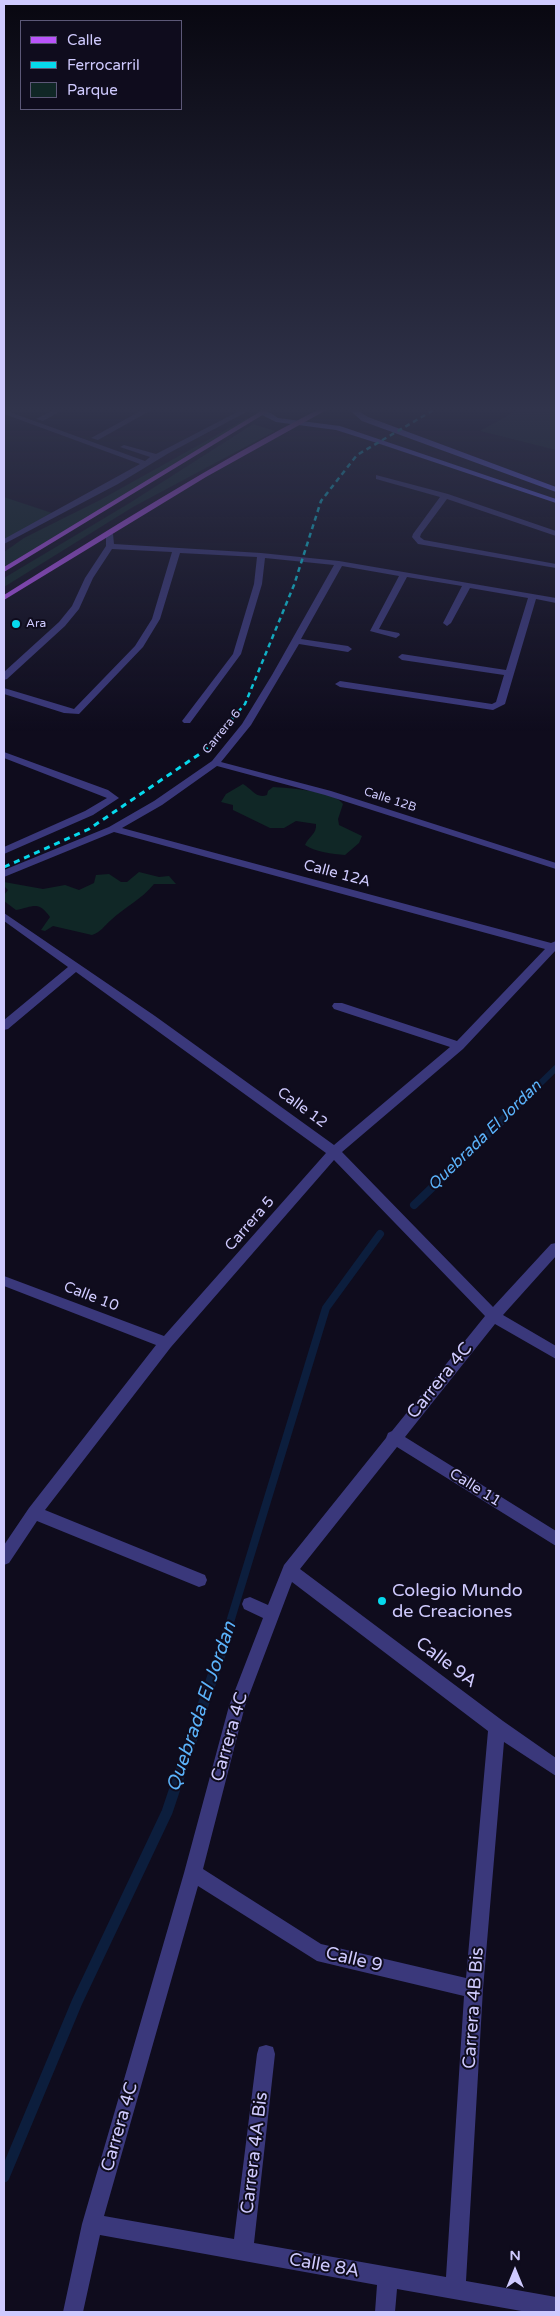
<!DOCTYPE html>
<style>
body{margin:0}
#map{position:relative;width:560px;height:2316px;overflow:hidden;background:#0f0c1d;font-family:"Varela Round",sans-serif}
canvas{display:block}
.frame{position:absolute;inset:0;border:5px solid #cfcafe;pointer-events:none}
.legend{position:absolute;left:20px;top:20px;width:162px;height:90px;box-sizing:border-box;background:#0f0c1d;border:1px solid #5c5877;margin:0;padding:6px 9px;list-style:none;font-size:15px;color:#cfcafe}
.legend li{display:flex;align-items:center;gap:10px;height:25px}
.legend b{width:25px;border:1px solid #5c5877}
.north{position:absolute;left:490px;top:2246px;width:50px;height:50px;-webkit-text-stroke:4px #0f0c1d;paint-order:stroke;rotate:0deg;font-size:14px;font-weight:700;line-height:20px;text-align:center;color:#cfcafe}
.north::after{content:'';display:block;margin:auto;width:18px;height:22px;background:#cfcafe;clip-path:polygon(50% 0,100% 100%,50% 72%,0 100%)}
</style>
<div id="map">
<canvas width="560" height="2316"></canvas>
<div class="frame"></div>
<ul class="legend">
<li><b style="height:6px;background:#ba54fa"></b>Calle</li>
<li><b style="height:6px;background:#06d9ed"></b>Ferrocarril</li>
<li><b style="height:14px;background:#102726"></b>Parque</li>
</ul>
<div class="north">N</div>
</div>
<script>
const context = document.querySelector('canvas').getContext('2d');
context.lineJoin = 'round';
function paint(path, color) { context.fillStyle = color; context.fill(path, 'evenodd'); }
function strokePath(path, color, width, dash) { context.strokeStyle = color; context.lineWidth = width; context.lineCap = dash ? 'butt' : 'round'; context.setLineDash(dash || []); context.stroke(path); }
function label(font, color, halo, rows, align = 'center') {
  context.font = font + ' "Varela Round",sans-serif'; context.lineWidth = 4; context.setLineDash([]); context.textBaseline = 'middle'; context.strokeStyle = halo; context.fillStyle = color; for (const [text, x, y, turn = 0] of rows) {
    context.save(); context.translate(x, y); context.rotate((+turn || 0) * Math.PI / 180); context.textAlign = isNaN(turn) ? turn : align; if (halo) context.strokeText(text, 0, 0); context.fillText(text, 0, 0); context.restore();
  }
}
const green = new Path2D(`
 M521,408H556V450L480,431Z
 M247,418L251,419L4,568V552L24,538L100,500Z
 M253,424L275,431L133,507L4,587V578L128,504Z
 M4,497L55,514L4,540Z
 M243,784C252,789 256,799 267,795L268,791L273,787C289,788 335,791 343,804L338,819L339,825L362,836L359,843L345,855C332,854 316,852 305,845C308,837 317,834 316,824L296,821L284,828H270L233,810V805L221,802L226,794Z
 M139,872L159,877L169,876L176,884H154C142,899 125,907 111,920C104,926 101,932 92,935L53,926L45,931L41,930L50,917C38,900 33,907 16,910L4,901V895L8,890L4,886V882L43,889L65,885L79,890L94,883L96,875L109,874L121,882H127Z`);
const streamFar2 = new Path2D(`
 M513,1110L556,1068`);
const streamFar1 = new Path2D(`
 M414,1205L514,1109
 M227,1632L326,1308L380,1234`);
const stream = new Path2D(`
 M4,2177L77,2002L167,1812L228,1631`);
const street = new Path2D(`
 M57,408H66L43,421L36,419Z
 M146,408H155L98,440L91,438Z
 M245,408H254L169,453L118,484L4,544V539L140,464L4,414V410L145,461L150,457L120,447L124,445L156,454Z
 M376,475L448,494L556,531V536L447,499L421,534L420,537L424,540L556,564V568L418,544L412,537L413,534L440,497L376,479Z
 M106,532L113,534L114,544L261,553L339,561L556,598V603L536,599L505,704L493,710L340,687L335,684L340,681L492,704L496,702L504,675L402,660L398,657L402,654L506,670L528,598L470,588L451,623L447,626L443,623L462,586L407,577L379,629L399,633L400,635L396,638L370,631L399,576L342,566L301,639L348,646L352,649L348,652L299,644L251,725L221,762L331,791L556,863V869L325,795L217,766L162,805L122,828L551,943L556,941V950L463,1049L342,1152L493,1307L551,1244L556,1243V1256L503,1315L556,1346V1359L495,1324L405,1437L556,1531V1546L397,1447L300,1569L503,1721L556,1758V1776L504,1742L483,1989L466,2281L556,2297V2312H527L397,2289L395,2312H375L377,2285L100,2235L83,2312H63L82,2224L184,1873L229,1706L263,1618L244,1609L242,1604L244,1599L250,1597L268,1605L284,1565L386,1438L388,1433L392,1431L485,1316L334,1160L171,1347L45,1510L205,1575L207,1580L205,1585L199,1587L37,1521L9,1563L4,1565V1545L29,1508L156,1345L4,1286V1276L164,1336L326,1153L76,972L8,1029L4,1030V1020L68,967L4,921V913L155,1016L334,1145L450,1047L334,1009L332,1006L334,1003H342L457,1041L545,949L114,832L4,877V870L109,827L154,801L212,761L242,724L272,675L334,565L265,558L262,584L241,654L190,723H184L182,721L233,654L254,584L257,557L180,553L160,619L143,647L79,714L64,713L4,694V688L74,709L135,646L152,619L172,552L112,549L93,578L79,609L65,626L7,679L4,680V672L59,622L72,606L85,578L106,546ZM292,1582L488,1731L466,1978L321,1944L203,1869L245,1706ZM198,1886L317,1961L464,1996L446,2277L254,2243L275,2054L273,2047L266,2045L259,2047L257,2054L234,2239L104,2216Z
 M4,752L108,790L119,798L93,815L4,854V847L85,811L107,798L4,758Z`);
const secondary = new Path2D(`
 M347,408H354L368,417L556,487V492L362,421Z
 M260,410H266L278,418L340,426L556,499V503L377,443L336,430L276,422L260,414Z`);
const primary = new Path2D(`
 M266,408H274L4,572V567Z
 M321,408H330L206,477L4,600V595C108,530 212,464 321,408Z`);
const railFar1 = new Path2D(`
 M238,712L245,704L294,585L321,501L357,455L437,408`);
const rail = new Path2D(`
 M4,867L89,829L204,751L239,711`);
const markers = [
 [16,624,5,"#06d9ed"],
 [382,1601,5,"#06d9ed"]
];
const farPoinames = [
 ["Ara",26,624]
];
const farStreetnames = [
 ["Carrera 6",222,732,-51],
 ["Calle 12B",390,800,18]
];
const streetNames = [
 ["Calle 12A",337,874,15],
 ["Calle 12",302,1108,36],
 ["Carrera 5",250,1224,-49],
 ["Calle 10",91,1297,21],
 ["Calle 11",475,1488,32]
];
const waterNames = [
 ["Quebrada El Jordan",485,1136,-44]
];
const nearStreetnames = [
 ["Carrera 4C",440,1381,-51],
 ["Calle 9A",446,1663,37],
 ["Carrera 4C",230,1737,-74],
 ["Calle 9",354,1960,13],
 ["Carrera 4B Bis",474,2008,-86],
 ["Carrera 4C",120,2127,-74],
 ["Carrera 4A Bis",255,2153,-83],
 ["Calle 8A",324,2266,10]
];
const nearPoinames = [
 ["Colegio Mundo",392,1591],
 ["de Creaciones",392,1612]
];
const nearWaternames = [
 ["Quebrada El Jordan",202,1707,-71]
];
paint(green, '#102726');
strokePath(streamFar2, '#0c1e3d', 6);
strokePath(streamFar1, '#0c1e3d', 8);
strokePath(stream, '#0c1e3d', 11);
paint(street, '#3a387b');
paint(secondary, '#6564fb');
paint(primary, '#ba54fa');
strokePath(railFar1, '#06d9ed', 2.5, [5, 4]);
strokePath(rail, '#06d9ed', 3, [6, 5]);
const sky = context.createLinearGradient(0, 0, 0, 732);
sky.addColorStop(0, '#080710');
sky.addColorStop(0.56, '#31344c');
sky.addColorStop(1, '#31344c00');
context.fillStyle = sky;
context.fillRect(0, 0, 560, 732);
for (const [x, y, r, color] of markers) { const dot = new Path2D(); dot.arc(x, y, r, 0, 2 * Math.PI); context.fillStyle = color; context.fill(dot); strokePath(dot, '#0f0c1d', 2); }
label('12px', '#cfcafe', '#0f0c1d', farPoinames, 'left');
label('12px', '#cfcafe', '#0f0c1d', farStreetnames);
label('15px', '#cfcafe', '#0f0c1d', streetNames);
label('italic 16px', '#5bb3fb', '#0f0c1d', waterNames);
label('18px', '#cfcafe', '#0f0c1d', nearStreetnames);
label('18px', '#cfcafe', '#0f0c1d', nearPoinames, 'left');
label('italic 19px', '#5bb3fb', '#0f0c1d', nearWaternames);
</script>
